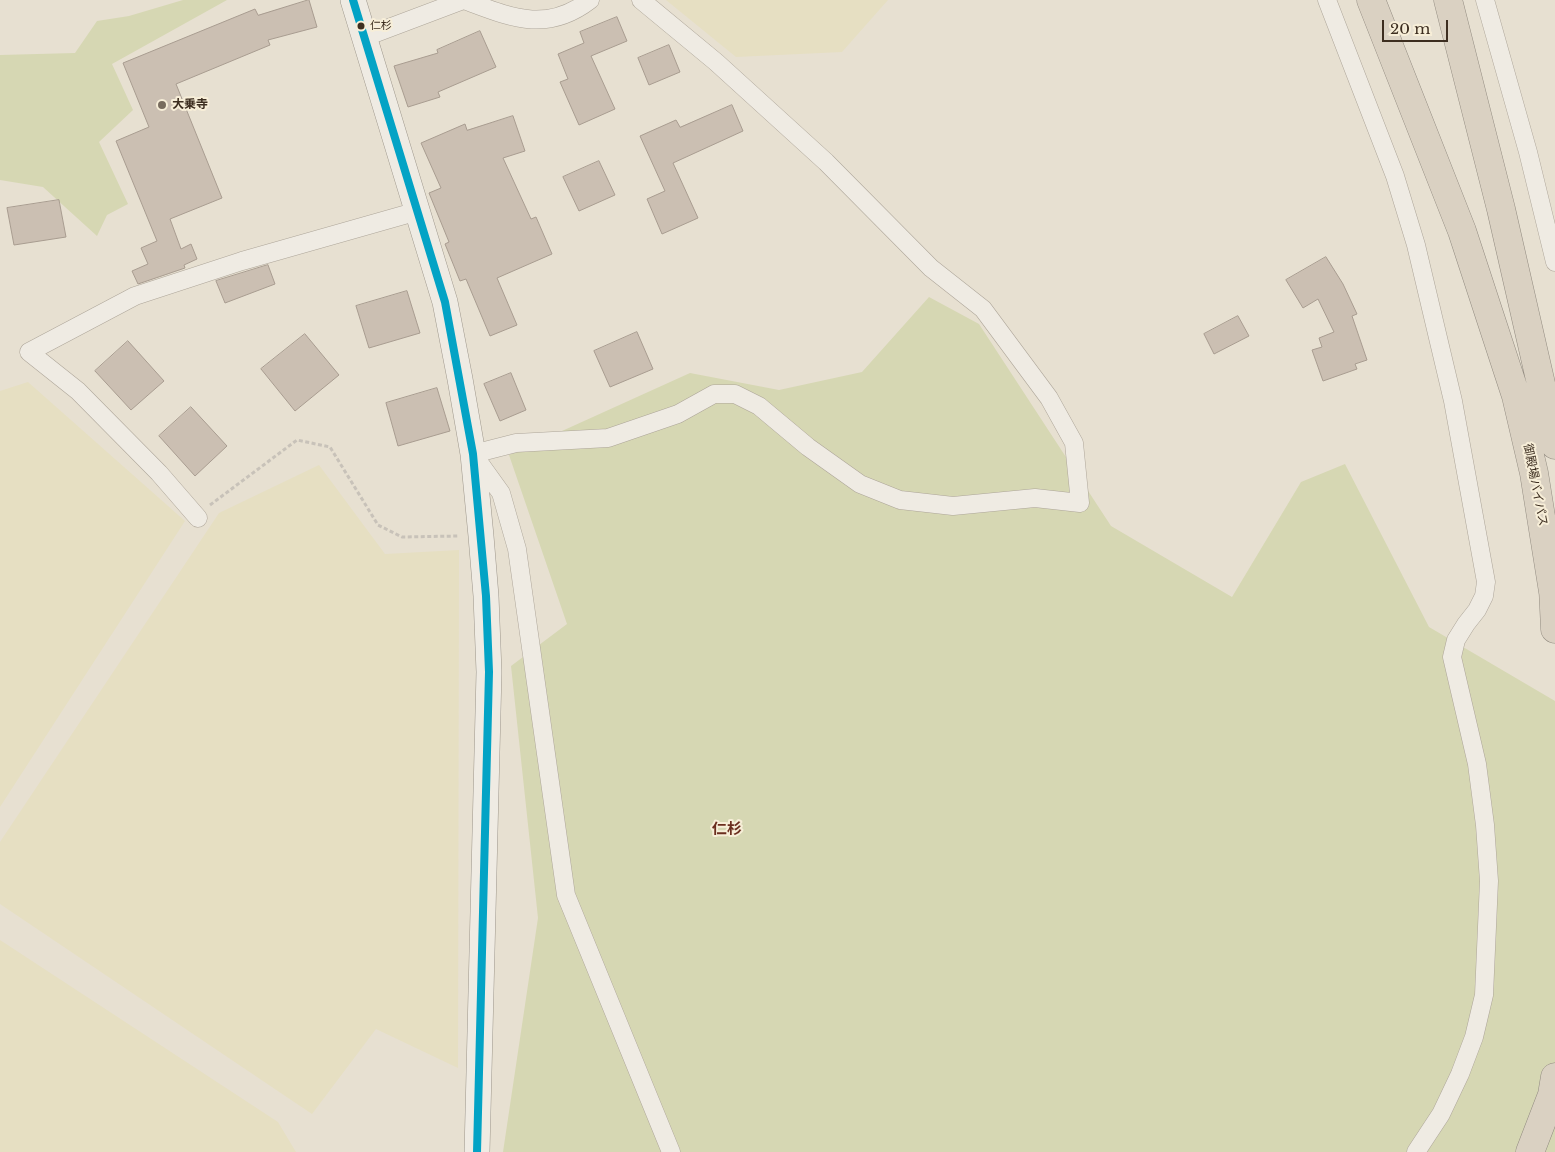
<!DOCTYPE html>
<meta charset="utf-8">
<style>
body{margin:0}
#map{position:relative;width:1555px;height:1152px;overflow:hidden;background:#e7e0d1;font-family:"Libre Baskerville",serif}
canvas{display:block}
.scale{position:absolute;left:1382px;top:20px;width:66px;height:22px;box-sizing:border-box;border:2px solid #3d2e20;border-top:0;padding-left:6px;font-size:15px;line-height:18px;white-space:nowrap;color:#3d2e20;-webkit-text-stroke:4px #f7eed8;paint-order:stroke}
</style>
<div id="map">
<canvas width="1555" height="1152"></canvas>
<div class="scale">20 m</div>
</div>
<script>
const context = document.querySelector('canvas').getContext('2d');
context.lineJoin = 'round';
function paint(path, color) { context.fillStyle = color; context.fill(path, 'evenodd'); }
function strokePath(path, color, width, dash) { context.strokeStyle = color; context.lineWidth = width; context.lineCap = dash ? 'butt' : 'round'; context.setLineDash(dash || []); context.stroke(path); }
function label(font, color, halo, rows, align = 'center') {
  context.font = font + ' "Libre Baskerville","Noto Sans JP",serif'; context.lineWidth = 4; context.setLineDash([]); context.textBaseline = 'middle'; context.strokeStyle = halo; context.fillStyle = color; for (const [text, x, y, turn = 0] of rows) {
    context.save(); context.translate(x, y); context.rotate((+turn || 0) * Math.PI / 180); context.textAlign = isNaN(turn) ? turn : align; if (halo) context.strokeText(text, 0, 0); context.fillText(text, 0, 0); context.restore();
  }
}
const farmland = new Path2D(`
 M666,0H888L842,52L736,57Z
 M28,382L185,521L0,807V391Z
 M319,465L385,554L459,550L458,1068L376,1029L312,1114L0,904V842L219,513Z
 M0,940L278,1122L296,1152H0Z`);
const green = new Path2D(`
 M183,0H227L112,64L133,110L99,142L128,204L107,215L97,236L43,187L0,180V55L75,53L97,21L129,16Z
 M929,297L979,324L1111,526L1232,597L1301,482L1345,464L1429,627L1555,701V1152H503L538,918L511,666L567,624L509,455L690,373L779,390L862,372Z`);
const building = new Path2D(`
 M309,0L317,27L268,40L270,45L176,84L222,198L170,219L181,249L191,244L197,259L184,265L185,268L138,284L132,271L148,264L141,248L157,241L116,141L149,127L123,63L255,9L258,15Z
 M617,17L627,41L591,56L615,109L579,125L560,82L568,79L558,54L584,43L580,32Z
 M480,31L496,67L438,92L440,97L408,107L394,66L438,53L437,50Z
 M669,45L680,72L649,85L638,58Z
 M732,105L743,131L673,163L698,218L662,234L647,199L665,191L640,136L676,120L680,127Z
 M513,116L525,151L503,158L531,219L536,217L552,254L497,278L517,325L490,336L466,279L460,281L445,244L449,242L429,193L441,188L421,143L465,124L467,130Z
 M599,161L615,195L579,211L563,177Z
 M59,200L66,237L14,245L7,208Z
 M1326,257L1343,284L1357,314L1352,316L1367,360L1355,364L1357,369L1323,381L1312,350L1322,347L1319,338L1334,332L1318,299L1303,308L1286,280Z
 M268,265L275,284L225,303L216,281Z
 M407,291L420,333L369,348L356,306Z
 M1238,316L1249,336L1214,354L1204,334Z
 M637,332L653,369L610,387L594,351Z
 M305,334L339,375L295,411L261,369Z
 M128,341L164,381L131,410L95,371Z
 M511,373L526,410L500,421L484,384Z
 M437,388L450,431L398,446L386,403Z
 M191,407L227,446L195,476L159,436Z`);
const path = new Path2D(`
 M210,505L297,440L330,447L378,525L402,537L458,536`);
const street = new Path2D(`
 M464,0C510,17 546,34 590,0
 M641,0L716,62L826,162L931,268L983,309L1049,398L1074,443L1080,503L1035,498L953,506L900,500L860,484L808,447L759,406L735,394H714L678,414L608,438L516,443L473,454L501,493L517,549L566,895L671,1152
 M1327,0L1395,176L1416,245L1453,401L1486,582L1484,596L1477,610L1466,624L1456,640L1452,657L1477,764L1485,825L1489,881L1484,995L1474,1037L1460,1074L1441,1114L1416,1152
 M1485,0L1528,152L1555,262
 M365,37L463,0
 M198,518L159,473L78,391L29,352L135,296L242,261L418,211`);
const secondary = new Path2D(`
 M353,0L445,302L460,379L473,454L481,536L486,596L489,672L477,1152`);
const highway = new Path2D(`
 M1371,0L1462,231L1516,396L1534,473L1555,604
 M1448,0L1501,209L1555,445
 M1553,587L1555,629
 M1530,1152L1552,1095L1555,1077`);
const bus1 = new Path2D(`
 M353,0L445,302L473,454L486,596L489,672L477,1152`);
const markers = [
 [361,26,4.5,"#3d2e20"],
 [162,105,5,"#786c5e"]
];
const busNames = [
 ["仁杉",370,26]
];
const poiNames = [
 ["大乗寺",172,105]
];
const streetNames = [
 ["御殿場バイパス",1535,485,79]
];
const quarterNames = [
 ["仁杉",727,830]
];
paint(farmland, '#e6dfc2');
paint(green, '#d6d7b3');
paint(building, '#cbbfb2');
strokePath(building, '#a89c90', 1);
strokePath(street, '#ada599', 19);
strokePath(secondary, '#9c958a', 26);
strokePath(highway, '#928b80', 29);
strokePath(path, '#c8c2b9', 3, [4, 2.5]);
strokePath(street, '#efebe3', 18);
strokePath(secondary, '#efebe3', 25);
strokePath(highway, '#dad1c2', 28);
strokePath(bus1, '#03a3c5', 8);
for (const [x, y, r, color] of markers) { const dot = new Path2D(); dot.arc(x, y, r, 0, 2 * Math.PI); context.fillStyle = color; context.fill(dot); strokePath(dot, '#f7eed8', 2); }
label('11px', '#3d2e20', '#f7eed8', busNames, 'left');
label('bold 12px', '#3d2e20', '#f7eed8', poiNames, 'left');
label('12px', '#3d2e20', '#f7eed8', streetNames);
label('bold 15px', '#6b2e1e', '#f7eed8', quarterNames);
</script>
